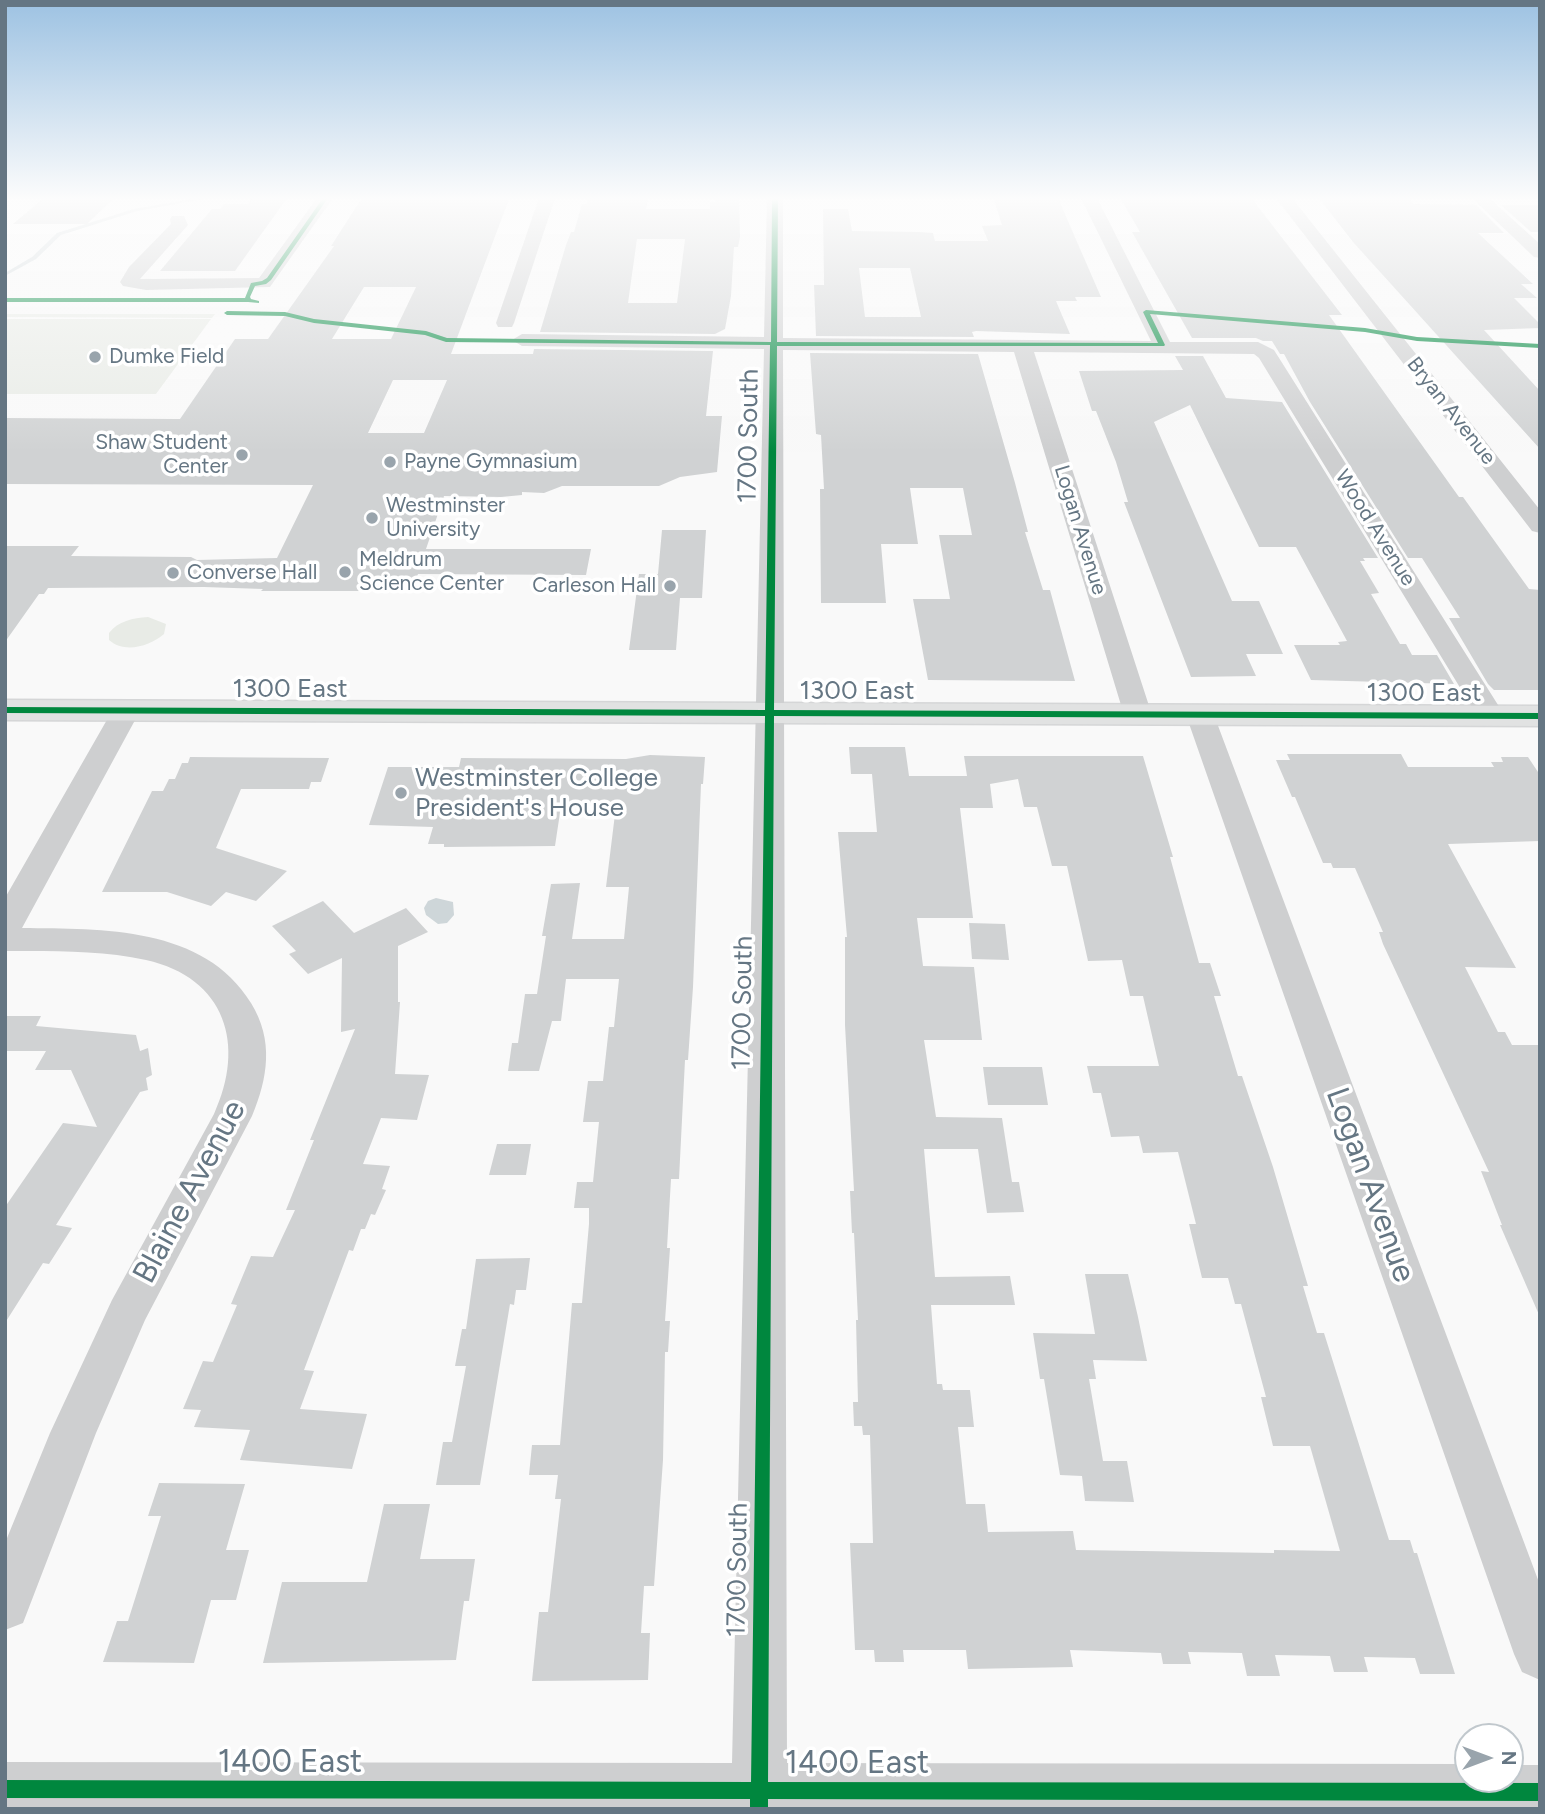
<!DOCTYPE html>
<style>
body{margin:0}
#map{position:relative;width:1545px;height:1814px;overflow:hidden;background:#f9f9f9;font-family:Figtree,sans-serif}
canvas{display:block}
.frame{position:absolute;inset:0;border:7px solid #657683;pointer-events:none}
.north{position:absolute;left:1454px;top:1723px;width:70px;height:70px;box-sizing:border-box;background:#fff;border:2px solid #c1c8cd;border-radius:50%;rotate:90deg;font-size:19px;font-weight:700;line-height:28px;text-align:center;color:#657683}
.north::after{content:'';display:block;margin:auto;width:24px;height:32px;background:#99a4ac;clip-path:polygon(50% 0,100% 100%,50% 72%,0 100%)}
</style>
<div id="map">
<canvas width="1545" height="1814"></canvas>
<div class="frame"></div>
<div class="north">N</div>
</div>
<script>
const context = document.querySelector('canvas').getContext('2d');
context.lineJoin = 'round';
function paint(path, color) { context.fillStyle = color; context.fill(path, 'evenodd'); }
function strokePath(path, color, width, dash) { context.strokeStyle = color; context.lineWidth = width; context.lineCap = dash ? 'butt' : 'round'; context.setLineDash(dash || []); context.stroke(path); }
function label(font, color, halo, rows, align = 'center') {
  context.font = font + ' Figtree,sans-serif'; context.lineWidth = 7; context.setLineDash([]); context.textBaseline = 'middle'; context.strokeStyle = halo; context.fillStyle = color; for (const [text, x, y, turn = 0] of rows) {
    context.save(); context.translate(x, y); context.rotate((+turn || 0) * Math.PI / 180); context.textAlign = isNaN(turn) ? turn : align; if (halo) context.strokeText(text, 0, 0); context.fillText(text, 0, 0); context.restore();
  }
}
const green = new Path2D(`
 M5,314H215L212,318L5,317Z
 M5,319H211L156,394H5Z
 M148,617L166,624L164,634C150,646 125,654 109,640V633C118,621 133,618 148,617Z`);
const water = new Path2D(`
 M436,898L453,902L454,915L447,923L438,924L426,915L424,908L428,901Z`);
const stream = new Path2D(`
 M199,198H207L137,211L61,235L36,259L5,276V273L32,257L57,233L134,209Z`);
const building = new Path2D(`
 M44,198H114L87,224H13Z
 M253,198H287L235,271H160L212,209H220L224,204H248Z
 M362,198L509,199L451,354H533L534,349L713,351L706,416H722L717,472L680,477L659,486H562L544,493L522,492V495L501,497L444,496L426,549H591L586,575L418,574L412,591H261L263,589L204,587L48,588L44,594H39L5,642V546H79L71,556L191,557L197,560L277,558L313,485L5,484V418L180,419L235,339H268L334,246H331ZM364,287H416L391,339H332ZM393,380H447L424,433H368Z
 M587,198L648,199L646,209H710V202H715V198H739L740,237L738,247H734L731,296L725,329L715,334L540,332L566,245L571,232H574L582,204H587ZM637,239H685L677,303H628Z
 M1058,198L1101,297H1075L1077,301H1056L1070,334L976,331L972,332L974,337L816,336L814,285H824L823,209H848L852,231L919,232L933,233L935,241H988L982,226L1002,225L994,199ZM859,268H910L921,317H865Z
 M1202,198L1252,199L1342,315H1329L1459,497H1463L1529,589L1540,590V690H1494L1488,684L1449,618H1460L1422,558H1408L1310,402L1284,354H1280L1272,341H1263L1256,338H1192L1132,232H1140L1121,199Z
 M1319,198H1407L1414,204L1476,205L1504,233H1478L1533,284H1521L1537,298H1514L1540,324V328L1484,330L1540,391V449L1353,242Z
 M1501,205H1540V232H1531Z
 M810,353L978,354L1015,483L1028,532H1025L1043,590H1050L1075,681L928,680L913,599H950L939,535H972L963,488H910L918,544H881L886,603H821L820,489H824L821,435L816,434Z
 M1175,356H1203L1226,398L1282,402L1378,558H1363L1365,561H1360L1379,593L1371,594L1400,644H1406L1412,655H1437L1454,684L1311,680L1294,645H1340L1338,642L1347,641L1296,547H1259L1190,405L1154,422L1232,601H1259L1283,654H1246L1256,676L1191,677L1124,502H1128L1116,462L1096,411H1092L1079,371L1183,370Z
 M662,530H706L702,598H680L676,650H629L639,574H658Z
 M849,747H905L909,776H967L964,756H1143L1173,857H1170L1199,963H1210L1221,996H1214L1238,1076H1242L1273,1167L1308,1286H1303L1317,1333H1324L1389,1540H1410L1414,1553H1417L1455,1674H1420L1415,1658L1364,1657L1368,1672H1334L1330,1656L1275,1655L1280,1676H1247L1242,1653L1188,1652L1191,1664H1163L1161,1653L1070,1650L1073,1667L968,1669L966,1650H903L904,1662H875L874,1650H855L850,1543H873L870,1435H863L862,1426H854L853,1402H858L856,1320H858L854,1233H852L850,1191H854L845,1025V937H847L838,832H877L872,774H851ZM1018,779L1024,807H1037L1052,866H1067L1088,961L1122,960L1130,996H1143L1159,1066H1087L1093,1093H1101L1111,1137L1139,1136L1143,1153L1178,1152L1196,1224H1189L1202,1278H1228L1235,1304H1241L1266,1397H1261L1273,1446H1310L1340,1551L1274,1550V1553L1076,1550L1073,1531L988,1532L985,1504H966L958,1427H974L970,1390H943L942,1384H937L931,1305H1015L1010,1276L935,1277L924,1149H978L987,1213L1024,1212L1019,1182H1012L1002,1118L936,1117L924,1040H982L974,967L923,966L917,918H973L960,808H993L990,784Z
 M1287,754H1401L1408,767H1494L1491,762H1503L1501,757H1528L1540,775V841L1448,844L1516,968L1465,967L1498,1032H1505L1512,1045H1540V1317L1500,1225H1502L1481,1171L1489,1172L1383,944L1379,932H1383L1355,868H1333L1331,863H1323L1295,797H1292L1276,760H1290Z
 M650,755L705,757L703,784H701L693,987L688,1060H685L679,1179H671L667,1248H670L665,1321H670L668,1352H665L663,1460L654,1586H644L641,1633H650L648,1680L532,1681L539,1612H548L561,1499H555L558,1475H529L532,1445H560L572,1303H582L589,1224V1208H574L577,1182H593L599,1122H583L588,1081H603L609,1027H614L619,979H566L561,1021H552L539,1071H508L512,1043H518L525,994H537L546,936H542L551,884L580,883L572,939H624L629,887H606L616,806H561L555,846L444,847V844H428L433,827L369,825L388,767H459L461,758L626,759Z
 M190,757L329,758L321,782H311L309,789H241L216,848L287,871L256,901L226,892L211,906L167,892H102L152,791H163L169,779H175L182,763H188Z
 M323,901L354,933L406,908L428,932L398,946V1002H400L395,1074L429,1075L417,1120L381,1118L363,1164L390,1166L382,1189L386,1190L375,1215L371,1214L365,1229H361L353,1251L349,1250L304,1370L314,1371L300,1409L367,1414L352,1469L240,1460L250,1430L194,1427L201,1410L183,1409L203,1361L213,1362L237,1305L231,1304L251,1256L273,1257L295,1210H286L314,1140H310L355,1029L341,1032L342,958L308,974L289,954L296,951L272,926Z
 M969,923L1005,924L1009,960L972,959Z
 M5,1016H41L36,1026L136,1035L140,1051L148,1048L152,1075L146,1078L148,1090L140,1092L56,1225L72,1228L49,1264L43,1263L5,1323V1207L63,1123L97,1127L71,1070H35L46,1051H5Z
 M983,1067H1042L1048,1105H988Z
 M497,1144H531L526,1175H489Z
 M530,1258L526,1290H516L514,1305L510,1304L480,1485H436L443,1442H452L466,1366H455L462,1329H466L476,1259Z
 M1085,1274H1128L1138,1317L1147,1361L1093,1360L1096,1379H1089L1103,1461H1127L1134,1502L1085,1501L1082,1476L1060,1475L1044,1379H1040L1033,1333L1095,1334Z
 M159,1483L245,1484L226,1550H249L236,1600H211L194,1663L103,1662L117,1621H128L161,1516H148Z
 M384,1504H430L420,1559H475L469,1601H464L456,1660L263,1663L282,1582H367Z`);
const minor = new Path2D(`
 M317,198H333L270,287L146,290L123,286L120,282L129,267L171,224L170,219L172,216H184L188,225L140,279L259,278Z
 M539,198H555L514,323L512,327H498L496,323Z
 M767,198H783V338L1151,341L1081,198H1097L1170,342H1258L1274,350L1505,716L1501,722L1491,725L1481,722L1259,358L1254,354L1034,352L1152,715L1148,721L1138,724L1128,721L1124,715L1014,352L783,350L787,1763L1468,1764V1779H1510V1765H1540V1809H5V1762L732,1763L764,349L522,346L512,340L522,334L764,337Z
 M1276,198H1292L1540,510V533L1532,531Z
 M1472,198H1489L1540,244V258L1534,257Z
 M126,702L136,705L140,711L22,928C102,929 204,926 251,1003C274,1040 268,1078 252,1116L145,1320L96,1433L23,1623L5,1630V1543L50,1433L112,1300L214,1114C246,1045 226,978 146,960C100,950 52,951 5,951V898L112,711L116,705Z
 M1200,706L1210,709L1214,715L1540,1585V1680L1522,1672L1514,1654L1186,715L1190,709Z`);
const major = new Path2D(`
 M5,700L1540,706V726L5,720Z`);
const cycleway = new Path2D(`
 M323,198H328L271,280L266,284L255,286L250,297L251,299L259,301V303L248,302H5V298H245L251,283L262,281L267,278Z
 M772,198H778L777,342L1158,343L1143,312L1146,310L1365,328L1417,337L1540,344V348L1417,341L1365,332L1150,314L1165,345L1164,346H777L774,710L1540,713V719L774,716L768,1782L1540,1783V1801L768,1799V1809H750V1799L5,1798V1780L751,1782L765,716L5,713V707L765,710L770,345L446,342L425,335L314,323L285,316L227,315L224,313L227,311L285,312L314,319L426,331L447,338L771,342Z`);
const markers = [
 [95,357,7,"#99a4ac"],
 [242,455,7,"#99a4ac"],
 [390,462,7,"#99a4ac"],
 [372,518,7,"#99a4ac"],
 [345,572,7,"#99a4ac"],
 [173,573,7,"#99a4ac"],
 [670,586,7,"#99a4ac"],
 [401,793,7,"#99a4ac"]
];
const farPoinames = [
 ["Dumke Field",109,357],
 ["Shaw Student",228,443,"right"],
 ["Center",228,467,"right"],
 ["Payne Gymnasium",404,462],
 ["Westminster",386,506],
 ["University",386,530],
 ["Meldrum",359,560],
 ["Science Center",359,584],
 ["Converse Hall",187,573],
 ["Carleson Hall",656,586,"right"]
];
const farStreetnames = [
 ["Bryan Avenue",1451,411,52],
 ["Wood Avenue",1375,528,58],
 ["Logan Avenue",1080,530,73]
];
const streetNames = [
 ["1700 South",749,436,-89],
 ["1300 East",290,689],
 ["1300 East",857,691],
 ["1300 East",1424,693],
 ["1700 South",743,1003,-89],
 ["1700 South",738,1570,-89]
];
const poiNames = [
 ["Westminster College",415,778],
 ["President's House",415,808]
];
const nearStreetnames = [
 ["Logan Avenue",1370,1185,70],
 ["Blaine Avenue",190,1192,-62],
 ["1400 East",290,1763],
 ["1400 East",857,1764]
];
paint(green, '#e8ebe6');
paint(water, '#ced6d9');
paint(stream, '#ced6d9');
paint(building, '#d0d2d3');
strokePath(major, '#d5d6d7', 3);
paint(minor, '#cecfd0');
paint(major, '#e1e2e2');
paint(cycleway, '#00873e');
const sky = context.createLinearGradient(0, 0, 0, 452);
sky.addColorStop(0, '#9dc2e2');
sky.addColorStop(0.44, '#fcfcfc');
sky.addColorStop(1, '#fcfcfc00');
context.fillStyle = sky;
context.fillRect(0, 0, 1545, 452);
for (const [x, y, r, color] of markers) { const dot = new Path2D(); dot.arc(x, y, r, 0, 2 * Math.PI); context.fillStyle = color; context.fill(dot); strokePath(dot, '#fff', 2.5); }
label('21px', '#657683', '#fff', farPoinames, 'left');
label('21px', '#657683', '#fff', farStreetnames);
label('26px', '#657683', '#fff', streetNames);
label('26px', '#657683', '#fff', poiNames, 'left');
label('32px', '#657683', '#fff', nearStreetnames);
</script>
